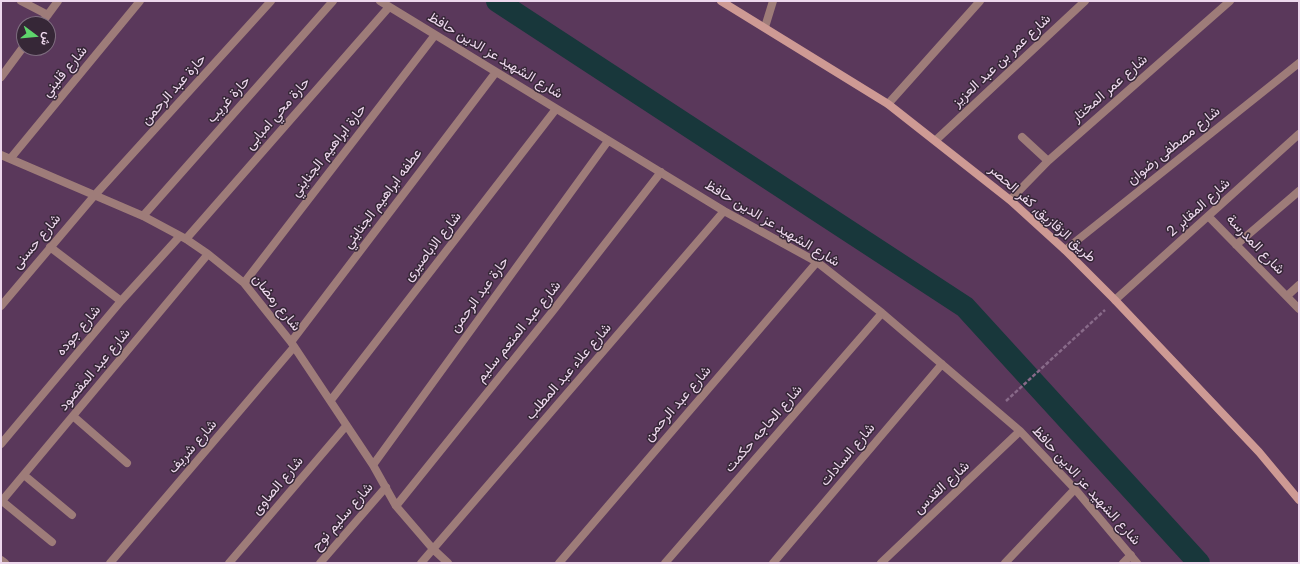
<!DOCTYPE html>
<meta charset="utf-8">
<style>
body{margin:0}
#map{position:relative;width:1300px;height:564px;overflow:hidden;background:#5a385b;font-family:Poppins,Vazirmatn,sans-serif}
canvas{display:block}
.frame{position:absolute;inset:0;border:2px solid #edd8ed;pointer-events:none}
.north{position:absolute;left:16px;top:16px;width:40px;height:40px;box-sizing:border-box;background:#362737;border:1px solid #7f6e80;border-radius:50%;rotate:106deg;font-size:11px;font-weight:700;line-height:16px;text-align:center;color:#edd8ed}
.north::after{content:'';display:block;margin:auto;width:14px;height:18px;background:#5ed56c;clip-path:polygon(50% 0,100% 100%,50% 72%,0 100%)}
</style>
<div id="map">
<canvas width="1300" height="564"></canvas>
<div class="frame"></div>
<div class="north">ش</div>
</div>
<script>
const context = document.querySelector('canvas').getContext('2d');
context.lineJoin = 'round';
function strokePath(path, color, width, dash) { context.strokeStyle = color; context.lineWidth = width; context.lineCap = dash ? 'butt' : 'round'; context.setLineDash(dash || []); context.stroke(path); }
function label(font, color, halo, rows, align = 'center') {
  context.font = font + ' Poppins,Vazirmatn,sans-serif'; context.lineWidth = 3; context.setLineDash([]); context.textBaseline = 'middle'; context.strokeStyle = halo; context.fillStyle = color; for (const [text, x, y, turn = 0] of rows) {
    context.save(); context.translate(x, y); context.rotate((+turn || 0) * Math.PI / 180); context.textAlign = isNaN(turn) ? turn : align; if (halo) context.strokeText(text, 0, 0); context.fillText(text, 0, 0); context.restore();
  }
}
const canal = new Path2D(`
 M497,1L965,307L1199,563`);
const path = new Path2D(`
 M1006,401L1105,310`);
const minor = new Path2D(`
 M21,1L48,15
 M380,1L724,211L817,262L882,313L1020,431L1075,489L1137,563
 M41,24L58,1
 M765,27L773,1
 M1,77L24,46
 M888,104L980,1
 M1022,137L1048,161
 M936,140L1085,1
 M1,155L143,216L186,239L208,254L244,283L291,342L373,465L396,506L433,549L448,563
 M10,159L140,1
 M1010,200L1048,161L1230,1
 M143,216L333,1
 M1209,217L1299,309
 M186,239L389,7
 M1236,245L1299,191
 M50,247L121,301
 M1065,250L1299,63
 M244,283L435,35
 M1287,296L1299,285
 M1115,300L1299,134
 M1,306L94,196L271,1
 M291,342L496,72
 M331,400L556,109
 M73,416L127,463
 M1,444L121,301L180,236
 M373,465L608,141
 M24,475L72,515
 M2,501L52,542
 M1,502L208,254
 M396,506L552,312L661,172
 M1,560L5,563
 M110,563L294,347
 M229,563L346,426
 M320,563L386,487
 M421,563L724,211
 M559,563L817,262
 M665,563L882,313
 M773,563L942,364
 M881,563L1020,431
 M1005,563L1075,489
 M1123,563L1131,555`);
const secondary = new Path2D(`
 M721,1L888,104L1010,200L1065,250L1115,300L1259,452L1299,500`);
const streetNames = [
 ["شارع الشهيد عز الدين حافظ",495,56,31],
 ["شارع عمر بن عبد العزيز",1002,61,-43],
 ["شارع قليني",65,72,-50],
 ["شارع عمر المختار",1110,89,-41],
 ["حارة عبد الرحمن",174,90,-48],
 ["حارة غريب",229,100,-48],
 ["حارة محي امبابى",278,114,-49],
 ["شارع مصطفى رضوان",1174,146,-39],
 ["حارة ابراهيم الجنايني",329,151,-52],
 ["عطفه ابراهيم الجنايني",383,199,-53],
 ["شارع المقابر 2",1199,208,-42],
 ["طريق الزقازيق, كفر الحصر",1042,214,42],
 ["شارع الشهيد عز الدين حافظ",772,224,31],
 ["شارع حسنى",37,242,-50],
 ["شارع المدرسة",1255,245,46],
 ["شارع الاباصيرى",433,247,-52],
 ["حارة عبد الرحمن",480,295,-54],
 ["شارع رمضان",276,303,51],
 ["شارع جوده",79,331,-50],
 ["شارع عبد المنعم سليم",519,332,-51],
 ["شارع عبد المقصود",95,370,-50],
 ["شارع علاء عبد المطلب",569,372,-49],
 ["شارع عبد الرحمن",678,404,-49],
 ["شارع الحاجه حكمت",764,429,-49],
 ["شارع شريف",193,447,-49],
 ["شارع السادات",848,455,-50],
 ["شارع الصاوى",278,486,-50],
 ["شارع الشهيد عز الدين حافظ",1086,486,48],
 ["شارع القدس",942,488,-43],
 ["شارع سليم نوح",343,517,-49]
];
strokePath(canal, '#18373b', 22);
strokePath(path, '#886a89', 2.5, [4, 2]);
strokePath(minor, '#9e7c79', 8);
strokePath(secondary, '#ce9a94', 8);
label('14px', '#edd8ed', '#362737', streetNames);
</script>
